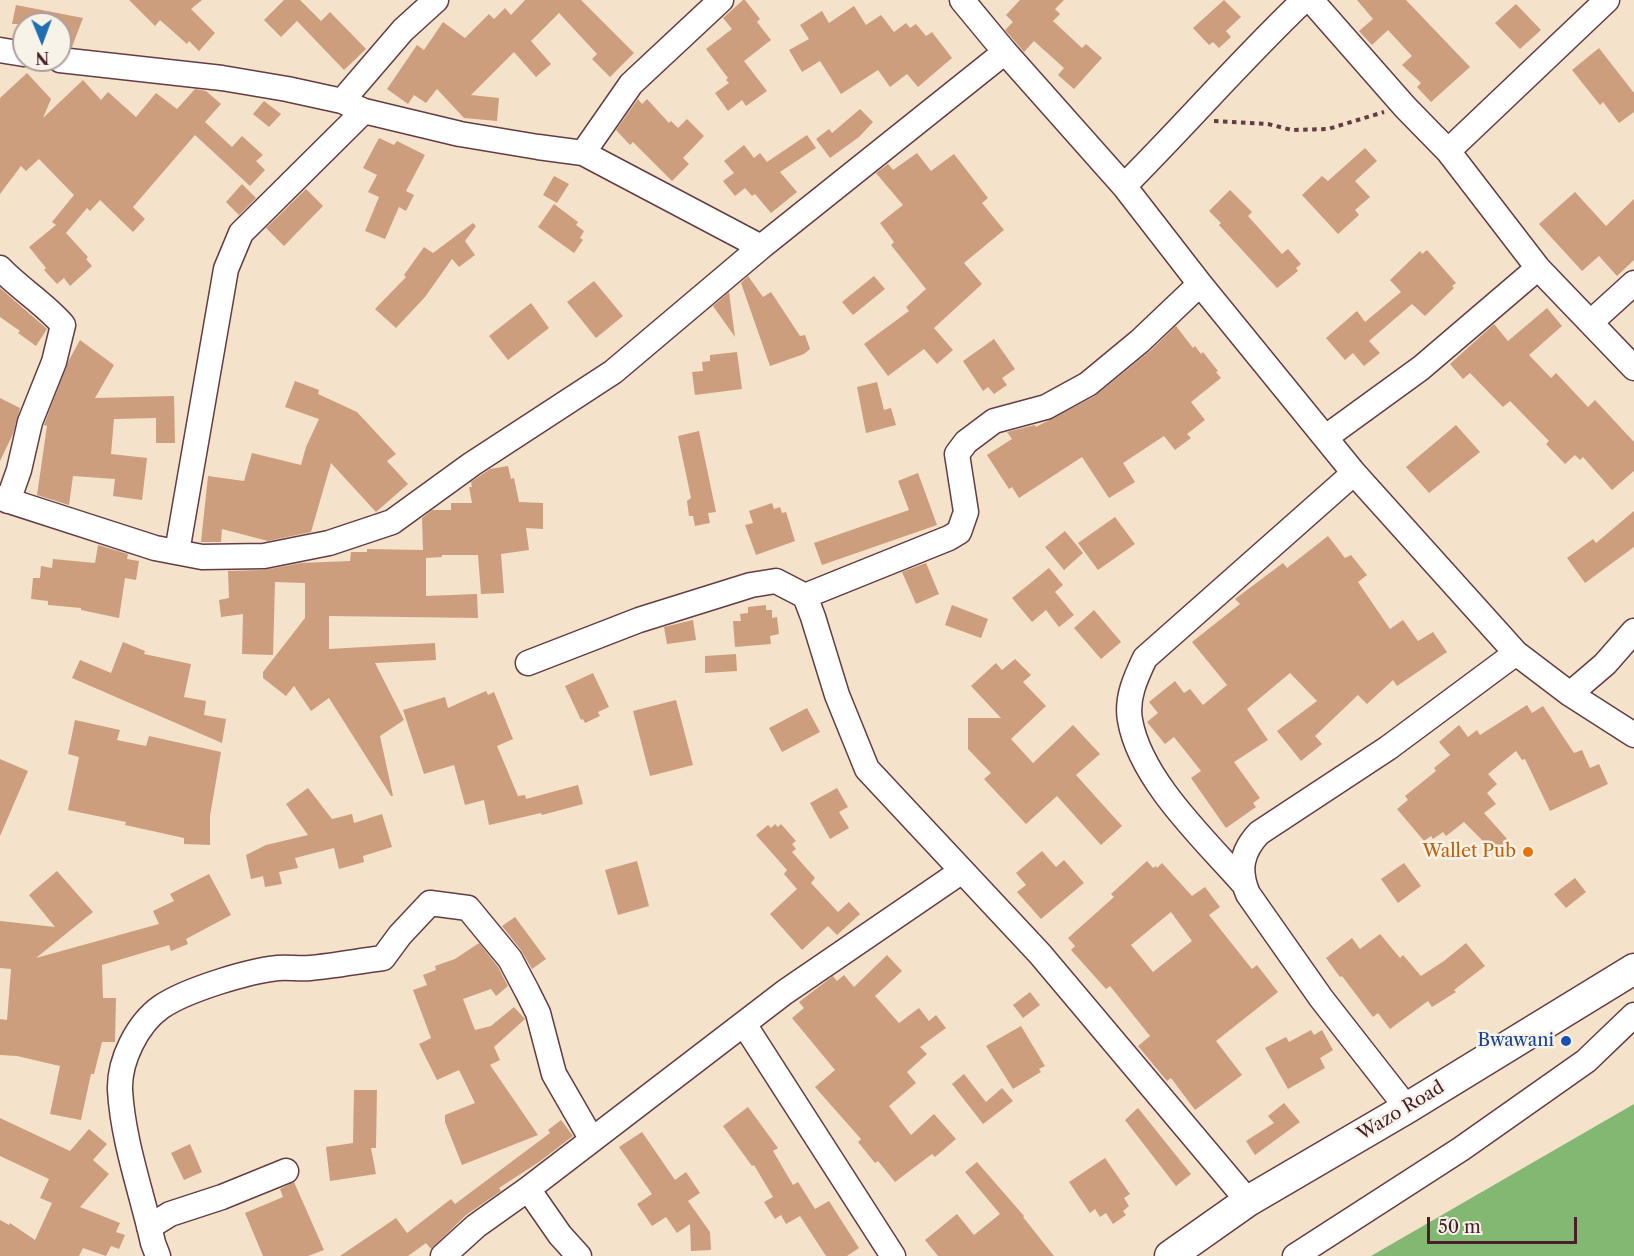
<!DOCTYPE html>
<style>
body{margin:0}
#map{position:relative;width:1634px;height:1256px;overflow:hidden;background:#f5e2ca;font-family:"Libre Caslon Text",serif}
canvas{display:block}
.north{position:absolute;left:12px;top:12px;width:60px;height:60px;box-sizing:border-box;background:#f7f3e8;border:2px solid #b29e9c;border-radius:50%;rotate:179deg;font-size:16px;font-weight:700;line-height:24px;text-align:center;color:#4a1f2b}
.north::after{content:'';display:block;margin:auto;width:21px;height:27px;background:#1f6fb2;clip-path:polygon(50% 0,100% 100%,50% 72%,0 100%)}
.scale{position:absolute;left:1427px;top:1217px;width:150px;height:27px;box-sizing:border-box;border:3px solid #4a1f2b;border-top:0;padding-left:8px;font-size:18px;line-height:21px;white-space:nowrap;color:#4a1f2b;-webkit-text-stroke:4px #f7f3e8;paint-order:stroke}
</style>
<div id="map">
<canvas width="1634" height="1256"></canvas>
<div class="north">N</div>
<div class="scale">50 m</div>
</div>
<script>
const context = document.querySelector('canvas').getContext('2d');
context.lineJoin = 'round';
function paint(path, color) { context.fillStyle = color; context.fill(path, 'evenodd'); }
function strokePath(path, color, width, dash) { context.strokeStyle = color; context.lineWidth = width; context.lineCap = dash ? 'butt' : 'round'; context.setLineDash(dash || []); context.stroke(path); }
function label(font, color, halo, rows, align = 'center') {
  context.font = font + ' "Libre Caslon Text",serif'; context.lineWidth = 5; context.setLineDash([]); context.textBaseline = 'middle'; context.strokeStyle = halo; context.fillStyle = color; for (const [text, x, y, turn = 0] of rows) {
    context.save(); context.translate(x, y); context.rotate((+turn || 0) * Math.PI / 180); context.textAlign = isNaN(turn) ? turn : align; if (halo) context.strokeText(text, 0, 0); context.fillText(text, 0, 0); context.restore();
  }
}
const forest = new Path2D(`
 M1634,1104V1256H1371Z`);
const building = new Path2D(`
 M129,0H202L191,9L215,33L199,51L189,41L187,44L160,20L155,26Z
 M284,0H300L321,21L330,12L366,49L344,70L297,21L281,37L264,20Z
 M525,0H581L634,53L610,77L592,59L597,54L559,13L531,41L551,64L536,77L514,52L471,95L499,98L497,121L464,118L437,89L426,103L414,95L408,104L387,89L417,45L424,50L443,22L465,38L489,14L494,19L505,8L511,15Z
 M743,0H745L760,19L757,22L771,40L744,61L767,91L746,106L742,100L728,111L715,93L729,83L726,80L728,78L706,49L732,29L723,18Z
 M1020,0H1064L1055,9L1060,14L1053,21L1082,48L1086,44L1102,58L1074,89L1058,75L1064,68L1034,41L1024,52L1005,30L1013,22L1006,15Z
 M1224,0L1241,17L1226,31L1231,37L1219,48L1213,42L1209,45L1193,28Z
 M1357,0H1406L1470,67L1431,102L1417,87L1421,83L1402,65L1412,56L1388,30L1372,45L1359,31L1373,19Z
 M1516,4L1541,30L1520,49L1495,23Z
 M16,5L83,18L72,47L60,46V24H12Z
 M854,6L866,25L881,15L894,32L906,23L910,28L916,24L926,36L932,32L952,58L918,87L907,74L890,87L878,70L841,94L820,61L802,72L789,50L809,39L800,25L822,11L829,23Z
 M1599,48L1634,93V112L1619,123L1603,102L1600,105L1572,70Z
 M27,73L51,99L43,118L83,80L101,100L108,92L136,117L156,93L177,109L195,89L206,91L221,104L205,122L232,147L242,136L263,155L256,161L265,170L250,186L195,135L133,207L145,219L133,232L100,200L90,211L87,208L66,233L88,257L86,259L92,266L70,286L64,278L57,284L44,270L46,268L29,247L56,225L52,222L74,195L39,159L26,171L21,166L0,194V98Z
 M638,99L642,104L647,99L669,123L671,121L678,128L687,119L704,136L683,158L689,164L672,181L633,142L630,145L616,130Z
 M264,101L281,114L269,127L253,114Z
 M860,109L873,122L859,137L830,158L816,139L829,129L832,133Z
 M807,135L816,148L780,172L797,192L771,213L755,194L752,196L745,188L735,196L723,181L734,173L724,161L744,145L754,158L760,153L767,162Z
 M379,138L394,145L397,141L425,155L406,191L414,195L406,211L399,207L385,239L365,231L379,197L368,192L377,175L363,168Z
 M1365,148L1377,161L1355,181L1370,197L1355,210L1359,215L1338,234L1302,195L1322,176L1328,181Z
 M917,153L931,171L954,154L988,198L982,203L1004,230L964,263L982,284L934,328L953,350L937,364L924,349L888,376L864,344L909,311L906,307L926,289L891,245L894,242L880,223L903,205L876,173L888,164L893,170Z
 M554,176L569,184L557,203L543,195Z
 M242,184L256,198L239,215L226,202Z
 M306,189L323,206L284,246L266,228Z
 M1230,190L1252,212L1248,216L1282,254L1288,249L1301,264L1296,268L1298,271L1277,288L1219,225L1221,223L1209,211Z
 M1575,192L1606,226L1634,199V260L1617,276L1599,256L1582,271L1539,224Z
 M554,204L578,222L576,225L584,231L580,238L583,240L574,253L538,227Z
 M473,223L476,226L465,241L475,255L459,267L452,259L425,297L396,328L375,309L406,277L404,275L424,247L433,253Z
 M1427,250L1456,283L1452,286L1454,288L1425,316L1412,304L1369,341L1380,353L1364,366L1353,353L1345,360L1326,338L1357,311L1365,322L1401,292L1390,280L1420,251L1422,254Z
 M748,276L763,297L771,292L800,336L805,335L810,349L804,354L770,366L741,283Z
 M874,276L885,289L853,315L842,302Z
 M594,281L623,316L596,338L567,302Z
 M0,288L47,329L36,346L18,333L20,331L0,317Z
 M729,292L735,337L713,306Z
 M531,303L549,328L508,360L489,336Z
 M1547,308L1562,326L1529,355L1551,378L1556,373L1588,407L1595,400L1634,442V471L1612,490L1583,457L1580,460L1575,455L1565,464L1546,444L1549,441L1510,401L1503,407L1470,373L1463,379L1450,364L1494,324L1508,341Z
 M1176,326L1193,348L1195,346L1201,354L1203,352L1218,371L1216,372L1221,378L1191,402L1205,420L1187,434L1191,438L1175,450L1164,436L1123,463L1135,482L1109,498L1082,457L1019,498L1012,487L1009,489L987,455L1012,439L1007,432L1035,425L1036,427L1095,396L1150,351Z
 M994,339L1015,369L1002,378L1007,385L994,394L988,387L983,391L963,361Z
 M80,340L114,365L95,398L174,396L175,443H156V418L114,419L111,454L147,458L142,500L113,496L115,479L73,476L69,505L37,495L47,426L44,425L69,360Z
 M737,352L742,389L695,395L692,372L703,371L702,362L710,361V355Z
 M295,381L319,390L318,394L357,412L396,454L387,461L408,484L376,512L331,463L311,532L268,541L222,529L221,542H201L208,476L244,481L252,453L301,465L306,447L319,419L285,407Z
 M877,382L884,410L891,408L896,425L866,433L857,387Z
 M0,398L20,408L13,434L0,461Z
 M1456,425L1480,452L1429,493L1406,467Z
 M699,431L716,512L708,513L710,523L695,526L693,516H689L687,501L691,498L678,436Z
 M508,466L511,479L514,478L519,502L543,503V529L526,528L529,550L501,554L504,593L481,594L478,555H442V557L426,558V596L477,594L478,618L329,616V649L435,643L436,660L375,663L404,720L380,736L393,796H391L329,698L311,711L294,686L286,696L263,678V672L305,618V583L275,582L273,655L242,654L243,614L221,617L219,600L229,598L228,571L264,570L301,563L350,561L351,552H367V549L423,550L422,518L432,510H451V503H472L469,487H472L471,482L490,469Z
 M918,473L937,525L822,565L814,543L909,510L898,481Z
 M772,503L774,509L780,507L782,513L786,512L795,541L756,555L745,525L753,523L749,511Z
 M1634,511V547L1585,583L1567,558L1593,539L1596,543Z
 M1115,517L1135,544L1098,570L1078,543Z
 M1065,531L1083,553L1064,570L1045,547Z
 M1328,536L1345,558L1351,555L1367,575L1358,582L1390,629L1403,620L1418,641L1433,632L1447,652L1397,686L1393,680L1367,704L1358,695L1315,736L1322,744L1301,761L1277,731L1317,701L1290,673L1247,709L1268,740L1234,762L1260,798L1253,803L1256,807L1226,828L1191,778L1201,771L1174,737L1165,744L1147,722L1158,713L1149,702L1175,681L1184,693L1190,689L1203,705L1227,685L1192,642L1240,604L1235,599L1283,563L1287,568Z
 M98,545L128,554L127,559L139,561L136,580L125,578L119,618L81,610V608L48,605V601L31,599L33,578H40L41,566L52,568L53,559L95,563Z
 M926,563L939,594L916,604L902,572Z
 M1049,568L1063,585L1055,592L1074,615L1059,627L1046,610L1032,622L1012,598Z
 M766,605V610H772V618L777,617L779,634L770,636L771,644L735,647L733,621H741L740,614L748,613V607Z
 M952,605L988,619L981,638L945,625Z
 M1094,610L1121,642L1101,659L1074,628Z
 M693,620L696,640L667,644L664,627Z
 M123,642L145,651L144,654L191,664L184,697L206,701L204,715L226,719L222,743L72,678L80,660L111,673Z
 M736,654L737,671L705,673V656Z
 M1015,659L1031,675L1023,682L1046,706L1011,739L1033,763L1073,725L1100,754L1076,775L1122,826L1101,845L1057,796L1026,824L984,779L991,773L968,749V718H1001L971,686L996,663L1002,670Z
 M593,673L609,707L598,712L600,716L585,723L583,719L581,720L565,686Z
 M486,691L488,695L494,692L513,739L497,746L518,796L525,795L526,799L578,785L583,804L542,815L541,813L489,825L484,800L465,805L454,765L424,774L403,710L445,697L448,708Z
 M676,700L693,765L650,776L633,711Z
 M1527,705L1532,713L1543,706L1574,753L1582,750L1590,768L1599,764L1608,784L1550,811L1525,759L1522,760L1516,751L1488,774L1497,784L1487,793L1496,804L1484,813L1509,841L1495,853L1464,822L1446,836L1443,832L1433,839L1431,836L1424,841L1397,809L1408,800L1405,796L1436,771L1434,768L1450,755L1439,742L1459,725L1468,737L1477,730L1480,735Z
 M807,708L820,732L782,752L769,728Z
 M75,720L120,730L117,740L146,746L149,736L221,752L210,816V845L184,844V838L125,825L126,822L68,810L79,757L68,754Z
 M0,759L28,771L0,836Z
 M308,788L332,819L352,814L354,823L382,814L392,847L363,856L364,862L339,869L334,848L295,858L298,868L279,872L282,884L265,887L263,876L251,879L246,855L266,845L308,835L286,804Z
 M837,788L848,807L839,812L849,828L830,839L810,803Z
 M775,824L778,827L781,824L796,841L792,844L796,849L792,852L815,878L811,883L838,912L849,902L860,914L837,935L828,926L802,950L770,914L797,889L784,874L787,870L756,835L768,825L771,828Z
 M1042,851L1056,867L1064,860L1084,883L1041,919L1017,892L1026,885L1016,873Z
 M637,861L649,906L618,915L605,870Z
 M1147,861L1153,868L1156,866L1157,868L1162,863L1192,896L1205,887L1220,907L1209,915L1252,969L1257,965L1278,992L1216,1041L1242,1075L1195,1110L1171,1078L1167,1081L1138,1046L1150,1036L1110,986L1106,989L1071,950L1075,946L1068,938L1114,897L1111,894ZM1171,912L1192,941L1153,972L1131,945Z
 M1404,863L1421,886L1398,903L1381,879Z
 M57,871L93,912L36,958L159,924L153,911L174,901L170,894L209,874L231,915L186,939L188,944L171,951L169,945L102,965L103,998H116L115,1042H102L94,1074H91L81,1120L50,1114L60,1066L17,1056L0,1055V1019L7,1020L11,969L0,968V921L55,927L29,895Z
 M1575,878L1586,892L1566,908L1554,894Z
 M515,917L546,959L532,969L521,950L502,926Z
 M1380,934L1400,958L1403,955L1421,976L1444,961L1466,943L1485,966L1454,990L1456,992L1432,1007L1428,1001L1390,1029L1378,1013L1373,1017L1342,976L1340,977L1326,958L1352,938L1360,949Z
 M479,943L498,967L508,986L496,996L491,989L463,999L475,1030L491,1026L514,1007L525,1019L494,1047L500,1060L490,1065L538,1135L462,1165L445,1122V1115L475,1103L459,1070L437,1080L419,1044L431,1038L413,990L427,985L423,975L436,970L435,966L455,959Z
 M887,955L902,971L875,996L899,1023L919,1008L929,1021L936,1015L946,1028L920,1047L927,1054L907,1072L916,1083L889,1106L911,1135L934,1114L956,1139L935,1157L932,1154L895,1182L878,1161L875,1163L858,1142L861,1139L815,1087L835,1070L792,1018L804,1008L799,1002L833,976L837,981L844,975L854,987Z
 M1030,992L1040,1005L1023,1018L1013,1005Z
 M1021,1026L1045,1066L1039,1069L1041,1072L1013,1089L986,1046Z
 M1311,1030L1314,1035L1322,1030L1333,1050L1320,1058L1325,1068L1288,1089L1265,1048L1286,1037L1289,1042Z
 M964,1074L986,1102L1002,1088L1013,1101L983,1124L952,1084Z
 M354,1090H377L376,1148H371L376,1174L330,1181L326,1147L353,1143Z
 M1284,1103L1300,1122L1255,1155L1246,1141L1274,1123L1268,1116Z
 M748,1107L778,1148L773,1151L793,1185L798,1182L815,1209L829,1201L859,1248L847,1256H826L800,1216L786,1224L781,1215L775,1219L764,1202L773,1197L754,1165L752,1166L723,1126Z
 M1138,1108L1191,1174L1176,1186L1125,1120Z
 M0,1118L70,1151L89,1129L107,1144L93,1160L109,1174L80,1207L120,1223L116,1232L125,1235L119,1249L111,1246L106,1256L83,1248L79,1256H0V1220L9,1225L10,1223L35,1240L52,1203L40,1198L49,1179L0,1156Z
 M561,1120L573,1136L539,1162L499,1188L501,1191L466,1215L431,1249L426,1243L408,1256H340L396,1218L407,1233L451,1199L455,1204L550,1133L548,1130Z
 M642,1132L675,1180L686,1172L700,1193L688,1201L710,1232L711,1250L691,1251L690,1224L677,1233L666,1217L652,1226L637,1204L652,1194L619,1147Z
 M190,1144L202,1172L184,1180L171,1153Z
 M1105,1158L1130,1194L1124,1198L1129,1206L1123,1211L1126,1215L1113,1224L1106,1213L1100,1217L1095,1209L1090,1213L1069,1182Z
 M977,1162L1024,1216L1023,1217L1054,1256H938L925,1240L957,1214L974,1235L1000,1214L965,1172Z
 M294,1182L324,1250L308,1256H263L245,1213L283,1197L280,1189Z`);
const path = new Path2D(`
 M1214,121L1268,124L1292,130L1328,129L1384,112`);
const minor = new Path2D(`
 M962,0L1005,52L1124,186L1200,284L1354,473L1516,653L1570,694L1634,735
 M1311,0L1405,107L1448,151L1538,268L1634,368
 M0,50L24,54
 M60,60L222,78L287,89L342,101L364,111L460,134L538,147L583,153L761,247
 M342,101L403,30L436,0
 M1448,151L1607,0
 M583,153L631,84L721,0
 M1124,186C1185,125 1242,59 1304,0
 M0,268C20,289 44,303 63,325L54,362L30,422L19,470L8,501
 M1591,322L1634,283
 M1326,437L1421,368L1538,268
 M0,498L155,548L202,557L264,556L329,543L392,522L472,464L613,372L761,247L1005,52
 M177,552L226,269L241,233L364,111
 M805,596L949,538L959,532L966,512L957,454L966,442L994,421L1046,407L1088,384L1140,341L1200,284
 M528,663L639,620L751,585L776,581L805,596L813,617L837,695L867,769L1040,954L1248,1201
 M1570,694L1605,664L1634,631
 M1242,882C1203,838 1140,779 1130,720C1126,698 1136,677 1145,658L1354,473
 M744,1024L893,1256
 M1407,1108L1321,998L1248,894C1238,871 1241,852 1259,833L1388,748L1516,653
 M528,1189L560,1235L579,1256
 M149,1227L170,1214L222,1197L286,1171
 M158,1256L153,1243C142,1193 123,1142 120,1090C119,1061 137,1024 161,1007C186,990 248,971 278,968C288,967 299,969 310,968C334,966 359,961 383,958L400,935L430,903L468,908L510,959L527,991L538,1013L554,1074L592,1140
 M443,1256L476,1226L528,1189L785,992L962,871
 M1295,1256L1461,1149L1586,1061L1634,1015`);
const major = new Path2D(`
 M1170,1256L1248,1201L1407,1108L1634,969`);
const markers = [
 [1528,852,6,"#e8710a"],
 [1566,1041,6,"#1a4fb4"]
];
const foodNames = [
 ["Wallet Pub",1516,852]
];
const transitNames = [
 ["Bwawani",1554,1041]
];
const streetNames = [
 ["Wazo Road",1401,1111,-31]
];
paint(forest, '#83b873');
paint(building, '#cc9e7d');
strokePath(minor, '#643c43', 27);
strokePath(major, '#643c43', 33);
strokePath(path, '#643c43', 4, [4.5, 4.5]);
strokePath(minor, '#fff', 24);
strokePath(major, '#fff', 30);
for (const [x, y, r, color] of markers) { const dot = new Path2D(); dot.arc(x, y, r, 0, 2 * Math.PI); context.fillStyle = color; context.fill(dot); strokePath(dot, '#f7f3e8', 2); }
label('18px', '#c56008', '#f7f3e8', foodNames, 'right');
label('18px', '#164399', '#f7f3e8', transitNames, 'right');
label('18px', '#4a1f2b', '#f7f3e8', streetNames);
</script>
